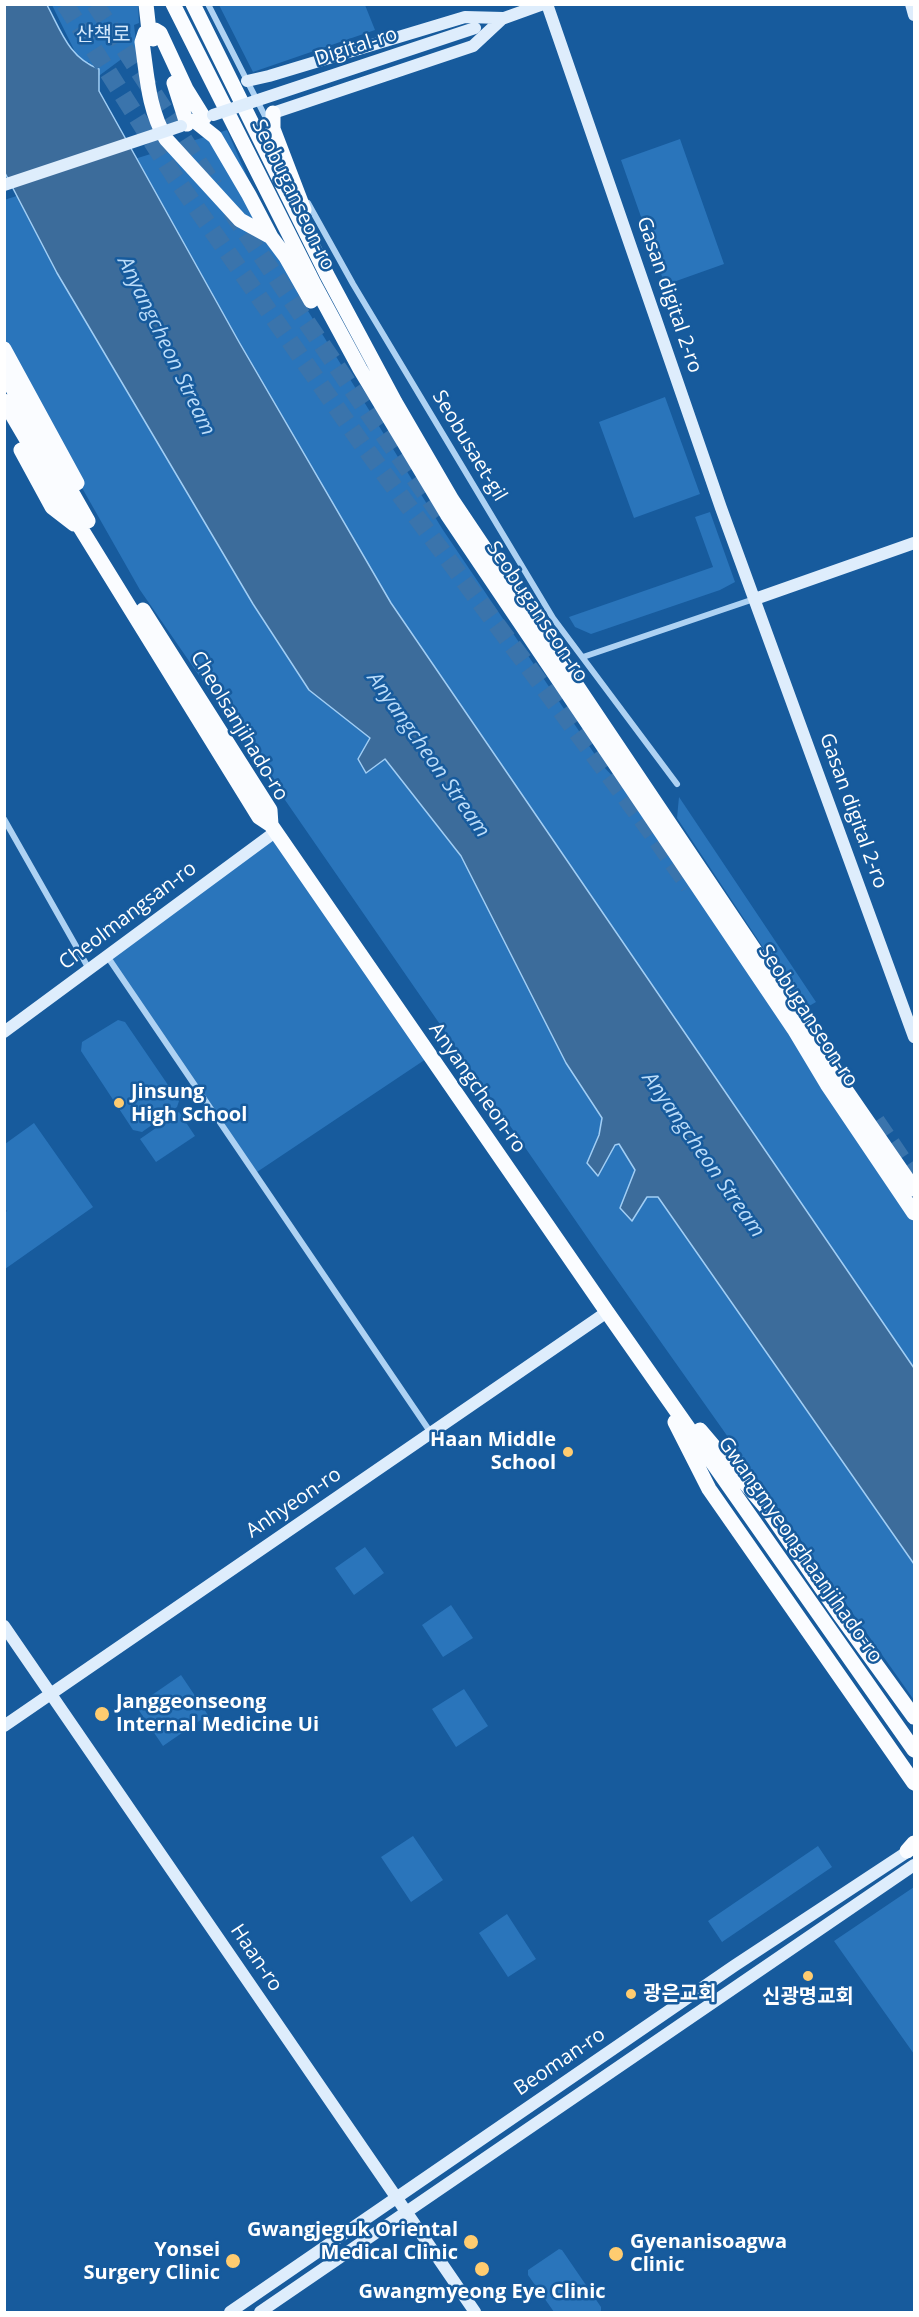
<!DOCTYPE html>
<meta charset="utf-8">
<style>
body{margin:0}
#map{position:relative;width:919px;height:2317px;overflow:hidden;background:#175b9d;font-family:"Open Sans",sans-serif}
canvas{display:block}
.frame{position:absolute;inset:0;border:6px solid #fff;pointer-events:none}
</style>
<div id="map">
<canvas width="919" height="2317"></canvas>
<div class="frame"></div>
</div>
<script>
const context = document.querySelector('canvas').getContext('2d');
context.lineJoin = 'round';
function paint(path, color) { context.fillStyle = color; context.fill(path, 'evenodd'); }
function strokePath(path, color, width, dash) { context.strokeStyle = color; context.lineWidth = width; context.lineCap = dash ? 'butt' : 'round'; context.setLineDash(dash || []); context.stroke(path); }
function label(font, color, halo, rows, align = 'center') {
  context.font = font + ' "Open Sans","Noto Sans KR",sans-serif'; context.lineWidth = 5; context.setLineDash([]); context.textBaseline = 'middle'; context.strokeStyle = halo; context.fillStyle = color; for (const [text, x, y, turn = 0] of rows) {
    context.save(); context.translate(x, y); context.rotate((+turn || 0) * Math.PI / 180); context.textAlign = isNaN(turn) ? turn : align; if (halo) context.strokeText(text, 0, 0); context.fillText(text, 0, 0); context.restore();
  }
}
const green = new Path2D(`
 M52,5H138L139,23L134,25L137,51L127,55L96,78L89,62H80Z
 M219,5H365L375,30L253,72Z
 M227,130L300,298L443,530L602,765L621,785L800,1049L914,1223V1700L600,1256L140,590L77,479L5,342L4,200Z
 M680,139L724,264L665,285L621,160Z
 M665,397L700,494L634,518L599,422Z
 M710,512L735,582L720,590L591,634L575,627L569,617L713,567L695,517Z
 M679,797L816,1002L804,1009L677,818Z
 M275,832L429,1057L254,1174L107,956Z
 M118,1020L125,1022L179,1101L177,1107L142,1132L133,1130L81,1051L82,1042Z
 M179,1112L195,1136L156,1162L140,1139Z
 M34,1123L93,1207L5,1269L4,1213L7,1211L4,1208L5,1144Z
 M365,1547L384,1573L354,1595L335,1568Z
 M451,1605L473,1638L443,1657L422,1625Z
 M181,1675L208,1715L163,1746L136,1706Z
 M464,1689L488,1726L456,1747L432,1709Z
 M413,1836L443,1880L411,1902L381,1857Z
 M818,1846L832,1867L722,1942L708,1921Z
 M914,1887V2054L834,1941Z
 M507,1914L536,1959L508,1977L479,1933Z
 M559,2249L562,2250L601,2307V2312H554L528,2275V2270Z`);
const water = new Path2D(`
 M4,5H47C61,31 69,58 99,69V91L239,342L391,603L914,1368V1564L658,1197H647L632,1221L620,1208L635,1170L619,1144L615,1145L598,1176L587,1163L599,1135L602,1118L566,1063L461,856L385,759L366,773L358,759L370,738L309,690L253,604L57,273L5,173Z`);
const highwayTunnel = new Path2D(`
 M65,4L174,176L362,444L649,829L689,886
 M95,4L214,186
 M231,211L369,414L442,517
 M876,1121L914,1177`);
const street = new Path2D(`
 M208,4L269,124
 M308,203L353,284L553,618L677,784
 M583,657L754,599
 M4,819L89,969
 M107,956L431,1433`);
const secondary = new Path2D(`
 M547,4L721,508L914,1037
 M911,4L914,15
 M496,21L543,4
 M247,81L269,76L465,17L503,18
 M273,113L473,46L503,18
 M755,599L914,543
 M4,1032L275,832
 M4,1626L475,2312
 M4,1726L607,1312
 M230,2312L734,1966L913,1848
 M260,2312L914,1865`);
const primary = new Path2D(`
 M146,4L149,31L153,39
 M173,4L314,284L360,369L447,514L794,1029L827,1084L914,1213
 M193,4L327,275L395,402L452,500L835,1070L845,1089L914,1189
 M174,83L187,124
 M273,113V129L304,210
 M204,118L186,89L160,33L155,30L145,33L142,42C147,75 148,109 166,139L240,220L271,237
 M195,121L215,137L249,195L271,237L286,257L311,301
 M4,349L77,483
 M4,373L88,521
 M4,401L38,459L259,817L271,825L607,1312L914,1750
 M21,450L52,507L74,524
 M143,610L270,810L271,825
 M675,1422L709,1489L914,1783
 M700,1430L768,1510L838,1612L914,1717
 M907,1851L914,1843`);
const secondaryBridge = new Path2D(`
 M213,115L475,28
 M4,185L181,126`);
const markers = [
 [119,1103,6,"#ffcc70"],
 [568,1452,6,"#ffcc70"],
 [102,1714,8,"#ffcc70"],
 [808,1976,6,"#ffcc70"],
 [631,1994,6,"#ffcc70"],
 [471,2242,8,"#ffcc70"],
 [616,2254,8,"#ffcc70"],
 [233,2261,8,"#ffcc70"],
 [482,2269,8,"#ffcc70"]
];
const parkNames = [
 ["산책로",103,35]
];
const streetNames = [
 ["Digital-ro",356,47,-18],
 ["Seobuganseon-ro",293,195,64],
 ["Gasan digital 2-ro",669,295,71],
 ["Seobusaet-gil",469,446,59],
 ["Seobuganseon-ro",537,612,56],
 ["Cheolsanjihado-ro",239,726,59],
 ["Gasan digital 2-ro",853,811,70],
 ["Cheolmangsan-ro",128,916,-37],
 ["Seobuganseon-ro",808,1016,57],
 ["Anyangcheon-ro",477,1088,55],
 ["Anhyeon-ro",294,1503,-34],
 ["Gwangmyeonghaanjihado-ro",800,1550,55],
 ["Haan-ro",256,1958,56],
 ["Beoman-ro",560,2062,-34]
];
const poiNames = [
 ["Jinsung",131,1092],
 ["High School",131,1115],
 ["Haan Middle",556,1440,"right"],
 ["School",556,1463,"right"],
 ["Janggeonseong",116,1702],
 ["Internal Medicine Ui",116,1725],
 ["광은교회",643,1994],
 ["신광명교회",808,1997,"center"],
 ["Gwangjeguk Oriental",458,2230,"right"],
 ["Medical Clinic",458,2253,"right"],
 ["Gyenanisoagwa",630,2242],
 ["Clinic",630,2265],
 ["Yonsei",220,2250,"right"],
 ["Surgery Clinic",220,2273,"right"],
 ["Gwangmyeong Eye Clinic",482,2292,"center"]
];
const waterNames = [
 ["Anyangcheon Stream",166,346,64],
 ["Anyangcheon Stream",428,755,55],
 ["Anyangcheon Stream",703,1155,55]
];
paint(green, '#2a75bb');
paint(water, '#3c6c9b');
strokePath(water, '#a1cef5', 1.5);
strokePath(highwayTunnel, '#3a74ac', 18, [18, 9]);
strokePath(street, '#aed2f3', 6);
strokePath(secondary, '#deedfc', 12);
strokePath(primary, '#fafcff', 15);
strokePath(secondaryBridge, '#deedfc', 12);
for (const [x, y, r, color] of markers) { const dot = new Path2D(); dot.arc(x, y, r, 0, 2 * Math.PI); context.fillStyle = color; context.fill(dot); strokePath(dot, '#175b9d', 2); }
label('20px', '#d6eafd', '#175b9d', parkNames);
label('20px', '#fff', '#175b9d', streetNames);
label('bold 20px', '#fff', '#175b9d', poiNames, 'left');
label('italic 21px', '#bbdcf9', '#175b9d', waterNames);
</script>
